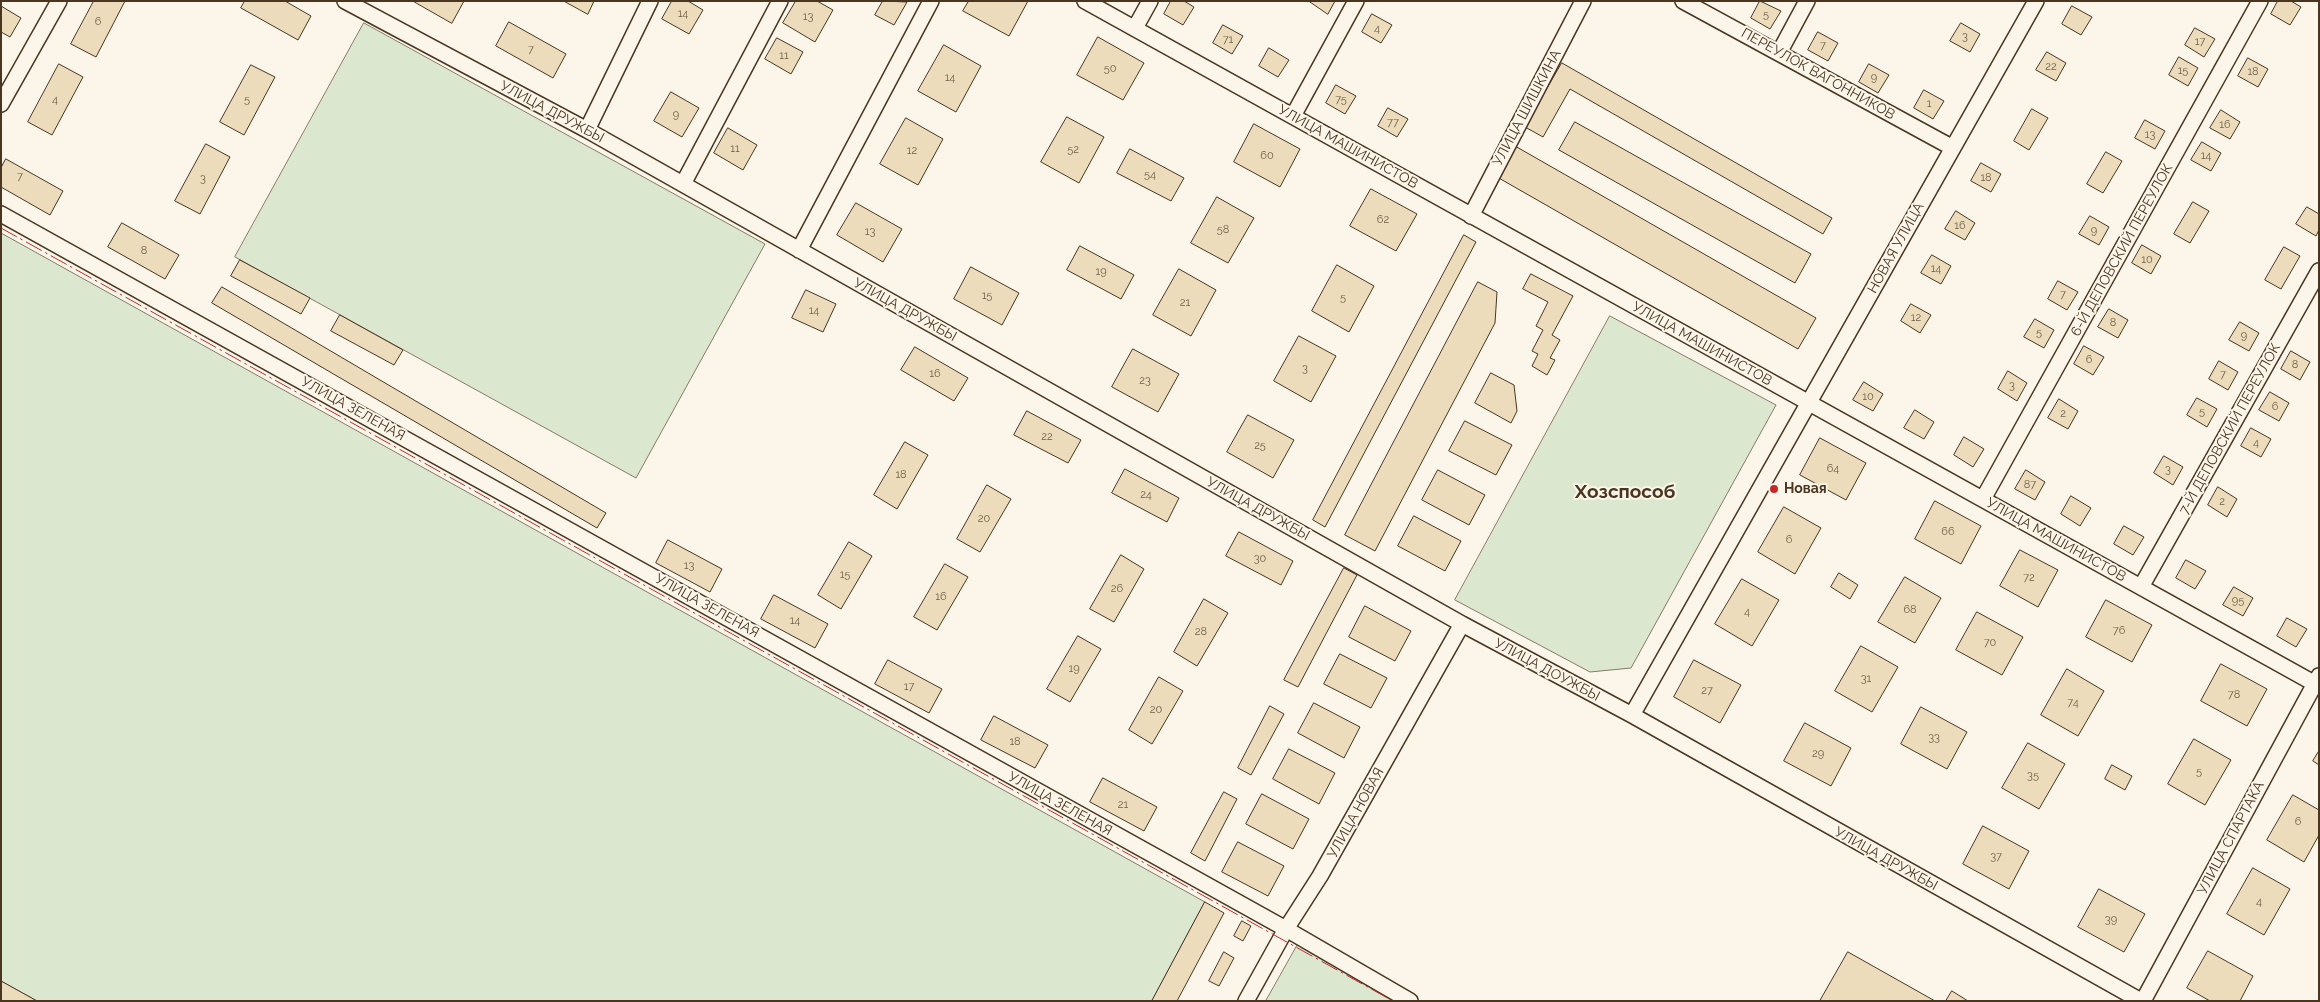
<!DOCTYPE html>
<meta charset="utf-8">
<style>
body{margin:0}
#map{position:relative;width:2320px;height:1002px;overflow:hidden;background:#fbf6e9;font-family:Raleway,sans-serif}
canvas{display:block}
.frame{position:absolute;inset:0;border:2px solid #4a3520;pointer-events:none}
</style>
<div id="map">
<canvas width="2320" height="1002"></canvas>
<div class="frame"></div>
</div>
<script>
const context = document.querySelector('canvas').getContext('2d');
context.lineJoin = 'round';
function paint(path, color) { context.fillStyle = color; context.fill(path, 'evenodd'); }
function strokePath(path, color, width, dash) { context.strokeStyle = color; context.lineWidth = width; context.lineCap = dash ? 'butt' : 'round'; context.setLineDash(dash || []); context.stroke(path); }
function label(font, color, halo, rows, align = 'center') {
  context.font = font + ' Raleway,sans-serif'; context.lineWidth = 4; context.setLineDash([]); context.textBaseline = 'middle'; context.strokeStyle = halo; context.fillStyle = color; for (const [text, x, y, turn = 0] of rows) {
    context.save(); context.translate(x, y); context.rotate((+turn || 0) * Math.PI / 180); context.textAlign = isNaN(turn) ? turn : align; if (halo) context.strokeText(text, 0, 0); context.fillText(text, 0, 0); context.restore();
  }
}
const green = new Path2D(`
 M364,23L765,244L636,478L235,257Z
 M1,233L1205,902L1152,1001H37L1,981Z
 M1610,316L1776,405L1631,668L1590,672L1455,600Z
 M1302,937L1416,1001H1266Z`);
const building = new Path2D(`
 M94,1H125L96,57L71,44Z
 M245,1H285L311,16L298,40L241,8Z
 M413,1H464L452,23Z
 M564,1H594L588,14Z
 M672,1H688L703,10L689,34L662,19Z
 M796,1H817L833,10L815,42L783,23Z
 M883,1L907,2L894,25L875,15Z
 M969,1H1028L1009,36L963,11Z
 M1171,1H1184L1194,7L1183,25L1164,14Z
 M1309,1H1335L1328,14Z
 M1760,1L1781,11L1770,29L1751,18Z
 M2278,1H2291L2301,7L2290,25L2271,14Z
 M1,6L21,18L10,37L1,32Z
 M2072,6L2092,17L2081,35L2062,24Z
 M1372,14L1392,25L1381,43L1362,32Z
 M509,22L566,54L553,78L496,46Z
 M1961,23L1980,34L1970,52L1950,41Z
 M1223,25L1243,36L1232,54L1213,43Z
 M2195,28L2215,39L2204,57L2185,45Z
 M1818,32L1838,43L1828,61L1808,50Z
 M1098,37L1144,63L1123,100L1077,75Z
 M777,38L803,52L791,74L765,59Z
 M944,45L981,66L956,112L918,91Z
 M1269,48L1289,60L1278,77L1259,66Z
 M2047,52L2066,63L2056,81L2036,70Z
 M2179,57L2198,68L2188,86L2169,75Z
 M2248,58L2268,69L2258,87L2238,76Z
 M1562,63L1832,218L1823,234L1570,89L1543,137L1525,127Z
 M59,64L83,77L52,135L28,122Z
 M1869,64L1889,75L1878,93L1859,82Z
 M251,65L275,77L244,135L220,122Z
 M1336,85L1356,96L1345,114L1326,103Z
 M1924,90L1944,101L1933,119L1914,108Z
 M671,92L699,108L682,137L654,121Z
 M1388,108L1408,119L1397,137L1378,126Z
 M2032,109L2048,118L2029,150L2014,141Z
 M2221,110L2240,122L2230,139L2210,128Z
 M1067,117L1104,137L1079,183L1041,162Z
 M906,118L943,139L918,185L880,164Z
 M2145,120L2165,131L2155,149L2135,138Z
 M1575,122L1811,254L1795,283L1559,150Z
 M1254,124L1300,149L1280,187L1234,162Z
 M728,128L757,145L743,170L714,153Z
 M2202,142L2221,153L2211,171L2191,160Z
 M206,144L230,157L200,214L175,201Z
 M1515,146L1816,318L1798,349L1497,177Z
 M1130,149L1184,178L1171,201L1117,173Z
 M2106,152L2122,161L2103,193L2087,184Z
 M6,159L63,191L50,215L1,187V168Z
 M1981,163L2001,174L1991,192L1971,181Z
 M1371,189L1417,214L1396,251L1350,226Z
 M1217,197L1254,218L1228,263L1191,243Z
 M2193,202L2209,211L2190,243L2174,234Z
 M856,203L902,229L883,262L837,235Z
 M2307,207L2319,214V230L2316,236L2296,224Z
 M1956,211L1975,223L1965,240L1945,229Z
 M2090,216L2109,227L2099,245L2079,234Z
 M122,223L179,255L165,279L108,247Z
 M1464,235L1476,242L1325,527L1313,520Z
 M2142,245L2161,256L2151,274L2132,263Z
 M1080,246L1134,275L1121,299L1067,270Z
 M2284,247L2300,256L2281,289L2265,280Z
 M1932,255L1951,266L1941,284L1921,273Z
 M240,260L310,298L301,314L231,276Z
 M1337,265L1374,286L1349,332L1312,311Z
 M971,267L1019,293L1002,325L954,299Z
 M1179,269L1216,290L1191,336L1153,315Z
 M1531,274L1573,296L1552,335L1560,340L1550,358L1555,360L1547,375L1532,366L1538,354L1532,351L1543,330L1536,326L1548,302L1523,289Z
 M2058,281L2078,292L2067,310L2048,299Z
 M1478,282L1497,292L1495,323L1375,551L1345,535Z
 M222,287L606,513L597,528L212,303Z
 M806,290L836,304L823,332L792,318Z
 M1911,304L1931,315L1920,333L1901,321Z
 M2109,309L2128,320L2118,338L2098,327Z
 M340,315L403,350L394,365L331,331Z
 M2035,319L2054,330L2044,348L2024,337Z
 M2240,322L2259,333L2249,351L2229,340Z
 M1299,336L1336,356L1311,402L1274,381Z
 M2084,346L2104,357L2093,375L2074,364Z
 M915,347L968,378L954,401L901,370Z
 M1133,349L1179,374L1158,412L1112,387Z
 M2291,351L2310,362L2300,380L2281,369Z
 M2219,361L2238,372L2228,390L2209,379Z
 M2008,371L2027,383L2017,401L1998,389Z
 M1491,373L1514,385L1517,411L1511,423L1475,403Z
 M1864,382L1883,394L1873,411L1853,400Z
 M2270,392L2289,403L2279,421L2259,410Z
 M2197,398L2217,409L2207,427L2187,415Z
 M2059,399L2078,411L2068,429L2048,418Z
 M1915,410L1934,422L1924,439L1904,428Z
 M1027,411L1081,440L1068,463L1014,435Z
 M1248,415L1294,440L1273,478L1227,452Z
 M1465,421L1512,445L1496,475L1449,451Z
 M2251,428L2271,439L2261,457L2241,446Z
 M1964,437L1984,449L1973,467L1954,455Z
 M1820,438L1866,463L1846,500L1800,475Z
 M905,442L928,455L897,509L874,495Z
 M2164,456L2183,467L2173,485L2154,473Z
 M1125,469L1179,498L1167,522L1112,493Z
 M1438,470L1485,495L1469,525L1422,500Z
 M2026,470L2045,482L2035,500L2015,489Z
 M987,485L1011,499L980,552L957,539Z
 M2218,487L2237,499L2227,517L2208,505Z
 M2071,496L2091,508L2080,526L2061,514Z
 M1935,501L1981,526L1961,564L1915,539Z
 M1784,507L1821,528L1795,574L1758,552Z
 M1414,516L1461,541L1445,571L1398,546Z
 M2124,526L2144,537L2133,555L2114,544Z
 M1239,532L1293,561L1281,585L1226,556Z
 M668,540L722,569L710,592L656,563Z
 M849,542L872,556L841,609L818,595Z
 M2020,550L2058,570L2038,607L2000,586Z
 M1121,555L1144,569L1114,622L1090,609Z
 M2186,560L2206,571L2195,589L2176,578Z
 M945,564L968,577L937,630L914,617Z
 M1344,568L1357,575L1298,687L1284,680Z
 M1839,573L1858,585L1850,599L1831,587Z
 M1905,577L1941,598L1915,643L1878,622Z
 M1742,579L1779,600L1752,646L1715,624Z
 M2234,587L2253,598L2243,616L2223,605Z
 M774,595L828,624L815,648L761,619Z
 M1204,599L1228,613L1197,666L1174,652Z
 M2106,600L2152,625L2132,662L2086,637Z
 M1365,606L1411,631L1395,661L1349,637Z
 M1977,612L2023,637L2002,675L1956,650Z
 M2287,618L2307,629L2296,647L2277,636Z
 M1078,636L1101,649L1070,702L1047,689Z
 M1861,646L1898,667L1872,712L1835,691Z
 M1340,654L1387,678L1371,708L1324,684Z
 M888,660L942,689L929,713L875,684Z
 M1694,660L1741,685L1720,723L1674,697Z
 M2221,664L2267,689L2247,726L2201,701Z
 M2067,669L2104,691L2078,736L2041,715Z
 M1159,677L1183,691L1152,744L1129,730Z
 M1314,703L1360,727L1344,758L1298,733Z
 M1270,706L1284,714L1251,775L1238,768Z
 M1921,707L1967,732L1947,769L1901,744Z
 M994,716L1048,745L1035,768L981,740Z
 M1805,723L1851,748L1831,786L1784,761Z
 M2194,739L2231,760L2205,805L2168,784Z
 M2028,743L2065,764L2039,809L2002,788Z
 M1289,749L1335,773L1319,804L1273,779Z
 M2319,751V765L2313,761Z
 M2112,765L2132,776L2125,790L2105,779Z
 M1103,778L1157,807L1144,831L1090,802Z
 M1224,792L1237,799L1205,861L1191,853Z
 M1262,794L1309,819L1293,849L1246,824Z
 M2293,795L2319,810V835L2304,862L2267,840Z
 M1983,826L2029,851L2009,889L1963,864Z
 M1238,842L1284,866L1268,896L1222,872Z
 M2253,868L2290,889L2264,935L2227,914Z
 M2099,889L2145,914L2124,952L2078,927Z
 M1205,902L1224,913L1177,1001H1152Z
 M1242,921L1251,926L1243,941L1234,936Z
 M2208,951L2253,976L2240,1001H2210L2187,988Z
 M1224,952L1234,958L1219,986L1209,981Z
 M1848,952L1935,1001H1820Z
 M1,981L37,1001H1Z
 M1952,991L1968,1001H1946Z`);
const street = new Path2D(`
 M345,1L587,130L1462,624L1632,715L2141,1001
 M1085,1L2319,686
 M1683,1L1953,148
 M1135,28L1150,1
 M1779,53L1807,1
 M1,104L59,1
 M1293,116L1356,1
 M587,130L650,1
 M683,184L780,1
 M1,214L1286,929L1410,1001
 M1471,216L1583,1
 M799,250L931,1
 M1983,499L2260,1
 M2141,587L2319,271
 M1632,715L2036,1
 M1246,1001L1286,929L1320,876L1462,624
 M2143,1001L2319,676`);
const power = new Path2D(`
 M1,228L1393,1001`);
const markers = [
 [1774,489,5,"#c62828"]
];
const numberNames = [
 ["14",683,14],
 ["5",1766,15],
 ["13",808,17],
 ["6",98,22],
 ["4",1377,29],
 ["3",1965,37],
 ["71",1228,40],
 ["17",2200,42],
 ["7",1823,46],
 ["7",531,50],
 ["11",784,56],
 ["22",2051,67],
 ["50",1110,69],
 ["15",2183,71],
 ["18",2253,72],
 ["14",950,78],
 ["9",1874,78],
 ["4",55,100],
 ["5",247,100],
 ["75",1341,100],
 ["1",1929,104],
 ["9",676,115],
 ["77",1393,123],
 ["16",2225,125],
 ["13",2150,135],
 ["11",735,149],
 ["52",1073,150],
 ["12",912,151],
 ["60",1267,156],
 ["14",2206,156],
 ["54",1150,175],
 ["7",20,177],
 ["18",1986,178],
 ["3",203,179],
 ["62",1383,220],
 ["16",1960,226],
 ["58",1223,230],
 ["9",2094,231],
 ["13",870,232],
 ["8",144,251],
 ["10",2147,260],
 ["14",1936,269],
 ["19",1101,272],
 ["7",2063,295],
 ["15",987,296],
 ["5",1343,298],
 ["21",1185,303],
 ["14",814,311],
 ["12",1916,318],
 ["8",2113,323],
 ["5",2039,333],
 ["9",2244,336],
 ["6",2089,360],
 ["8",2295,365],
 ["3",1305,369],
 ["16",935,374],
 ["7",2223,375],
 ["23",1145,381],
 ["3",2012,386],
 ["10",1868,397],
 ["6",2275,407],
 ["5",2202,412],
 ["2",2063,414],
 ["22",1047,437],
 ["4",2256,443],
 ["25",1260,446],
 ["64",1833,469],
 ["3",2168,470],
 ["18",901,475],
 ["87",2030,485],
 ["24",1146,495],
 ["2",2222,502],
 ["20",984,519],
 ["66",1948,532],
 ["6",1789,540],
 ["30",1260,559],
 ["13",689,566],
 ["15",845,575],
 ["72",2029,578],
 ["26",1117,589],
 ["16",941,597],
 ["95",2238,601],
 ["68",1910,610],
 ["4",1747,612],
 ["14",795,621],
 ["76",2119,631],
 ["28",1201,632],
 ["70",1990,643],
 ["19",1074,669],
 ["31",1866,679],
 ["17",909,687],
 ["27",1707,691],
 ["78",2234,695],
 ["74",2073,703],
 ["20",1156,710],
 ["33",1934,738],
 ["18",1015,742],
 ["29",1818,754],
 ["5",2199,772],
 ["35",2033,776],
 ["21",1123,805],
 ["6",2298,822],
 ["37",1996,857],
 ["4",2259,902],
 ["39",2111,920]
];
const streetNames = [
 ["ПЕРЕУЛОК ВАГОННИКОВ",1818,74,29],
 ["УЛИЦА ШИШКИНА",1527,108,-62],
 ["УЛИЦА ДРУЖБЫ",552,112,28],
 ["УЛИЦА МАШИНИСТОВ",1348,147,29],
 ["НОВАЯ УЛИЦА",1896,248,-61],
 ["6-Й ДЕПОВСКИЙ ПЕРЕУЛОК",2122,250,-61],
 ["УЛИЦА ДРУЖБЫ",905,310,29],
 ["УЛИЦА МАШИНИСТОВ",1702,344,29],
 ["УЛИЦА ЗЕЛЕНАЯ",353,409,29],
 ["7-Й ДЕПОВСКИЙ ПЕРЕУЛОК",2230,429,-61],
 ["УЛИЦА ДРУЖБЫ",1258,509,29],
 ["УЛИЦА МАШИНИСТОВ",2056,540,29],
 ["УЛИЦА ЗЕЛЕНАЯ",707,606,29],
 ["УЛИЦА ДОУЖБЫ",1547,670,28],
 ["УЛИЦА ЗЕЛЕНАЯ",1060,804,29],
 ["УЛИЦА НОВАЯ",1356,813,-61],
 ["УЛИЦА СПАРТАКА",2231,838,-62],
 ["УЛИЦА ДРУЖБЫ",1886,859,29]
];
const poiNames = [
 ["Новая",1784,489]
];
const districtNames = [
 ["Хозспособ",1625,492]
];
paint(green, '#dce7d0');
strokePath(green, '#887966', 1);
paint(building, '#ecdcbc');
strokePath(building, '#4a3520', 1);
strokePath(street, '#4a3520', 18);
strokePath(street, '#fbf6e9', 15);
strokePath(power, '#c62828', 1, [18, 4, 2.5, 4]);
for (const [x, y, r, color] of markers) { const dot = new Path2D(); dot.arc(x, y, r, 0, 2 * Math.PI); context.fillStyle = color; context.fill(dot); strokePath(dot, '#fbf6e9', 2); }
label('11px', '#725f47', null, numberNames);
label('14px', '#4a3520', '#fbf6e9', streetNames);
label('bold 14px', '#4a3520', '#fbf6e9', poiNames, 'left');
label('bold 19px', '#4a3520', '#fbf6e9', districtNames);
</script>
